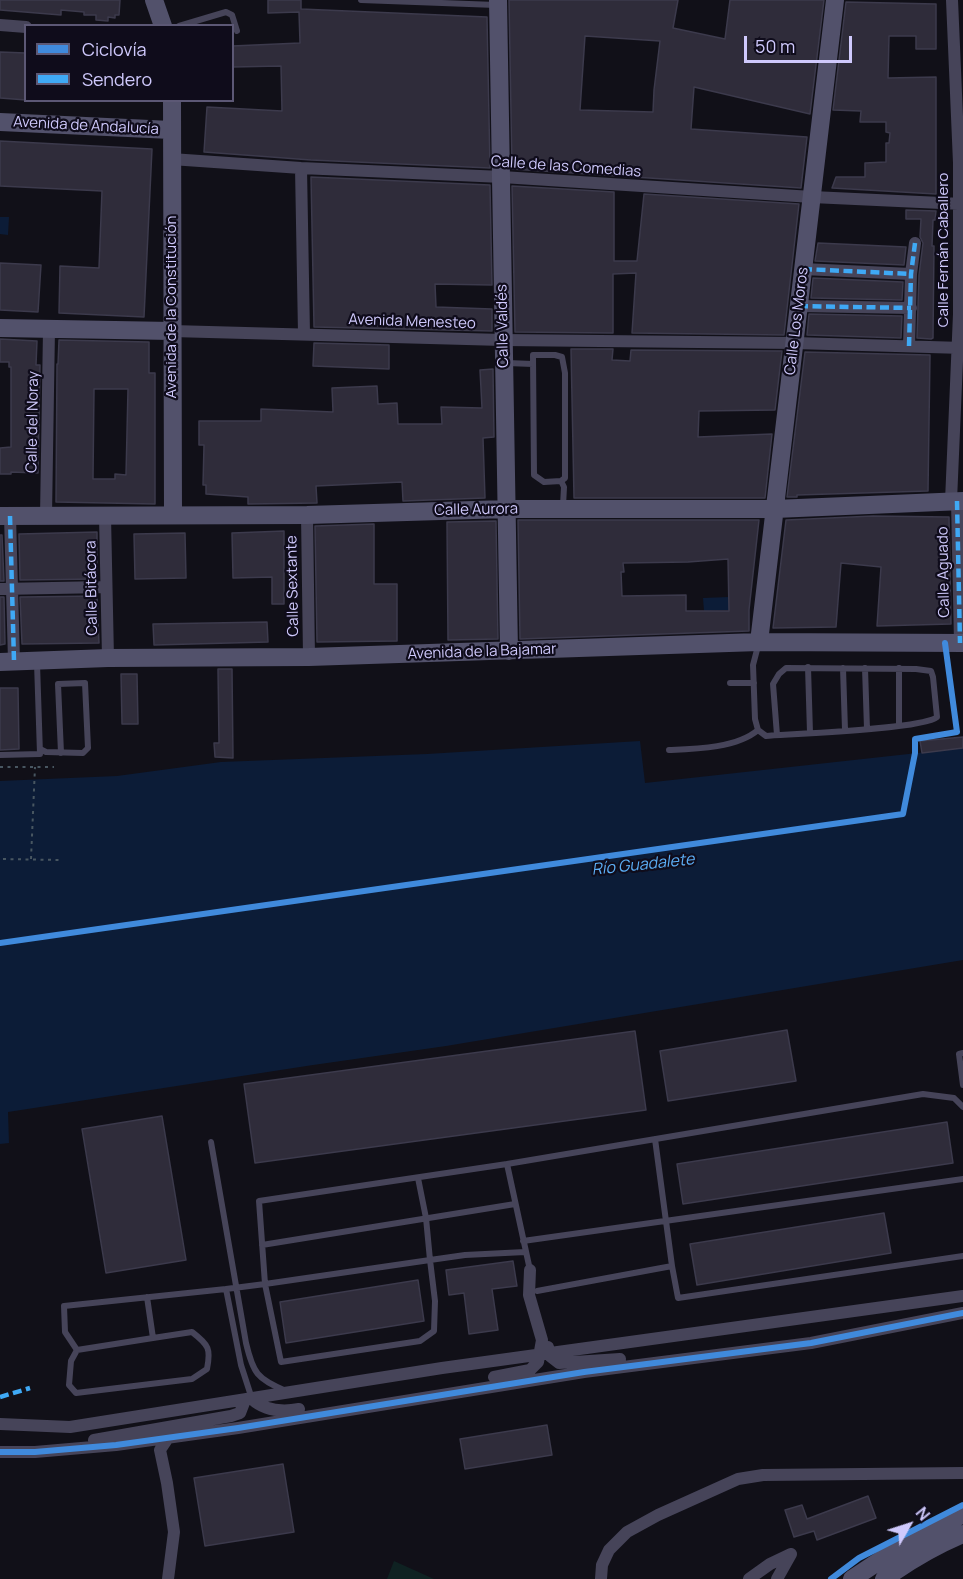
<!DOCTYPE html>
<meta charset="utf-8">
<style>
body{margin:0}
#map{position:relative;width:963px;height:1579px;overflow:hidden;background:#111018;font-family:Manrope,sans-serif}
canvas{display:block}
.legend{position:absolute;left:24px;top:24px;width:210px;height:78px;box-sizing:border-box;background:#0f0c1b;border:2px solid #5c5875;margin:0;padding:8px 10px;list-style:none;font-size:18px;color:#cfc9fc}
.legend li{display:flex;align-items:center;gap:12px;height:30px}
.legend b{width:30px;border:2px solid #5c5875}
.north{position:absolute;left:879px;top:1495px;width:60px;height:60px;-webkit-text-stroke:4px #0f0c1b;paint-order:stroke;rotate:51deg;font-size:16px;font-weight:700;line-height:24px;text-align:center;color:#cfc9fc}
.north::after{content:'';display:block;margin:auto;width:21px;height:27px;background:#cfc9fc;clip-path:polygon(50% 0,100% 100%,50% 72%,0 100%)}
.scale{position:absolute;left:744px;top:36px;width:108px;height:27px;box-sizing:border-box;border:3px solid #cfc9fc;border-top:0;padding-left:8px;font-size:18px;line-height:21px;white-space:nowrap;color:#cfc9fc;-webkit-text-stroke:4px #0f0c1b;paint-order:stroke}
</style>
<div id="map">
<canvas width="963" height="1579"></canvas>
<ul class="legend">
<li><b style="height:8px;background:#408adc"></b>Ciclovía</li>
<li><b style="height:8px;background:#3fa9f5"></b>Sendero</li>
</ul>
<div class="north">N</div>
<div class="scale">50 m</div>
</div>
<script>
const context = document.querySelector('canvas').getContext('2d');
context.lineJoin = 'round';
function paint(path, color) { context.fillStyle = color; context.fill(path, 'evenodd'); }
function strokePath(path, color, width, dash) { context.strokeStyle = color; context.lineWidth = width; context.lineCap = dash ? 'butt' : 'round'; context.setLineDash(dash || []); context.stroke(path); }
function label(font, color, halo, rows, align = 'center') {
  context.font = font + ' Manrope,sans-serif'; context.lineWidth = 4.5; context.setLineDash([]); context.textBaseline = 'middle'; context.strokeStyle = halo; context.fillStyle = color; for (const [text, x, y, turn = 0] of rows) {
    context.save(); context.translate(x, y); context.rotate((+turn || 0) * Math.PI / 180); context.textAlign = isNaN(turn) ? turn : align; if (halo) context.strokeText(text, 0, 0); context.fillText(text, 0, 0); context.restore();
  }
}
const green = new Path2D(`
 M394,1561L434,1579H387Z`);
const water = new Path2D(`
 M0,217H9L8,235L0,234Z
 M729,597V610L704,611L703,598Z
 M640,741L645,783L963,748V960L446,1046L313,1065L8,1112L9,1143L0,1144V781L117,776L221,762L427,754Z`);
const ferry = new Path2D(`
 M0,943L903,814L915,753`);
const building = new Path2D(`
 M0,0H120L119,15H115V18L108,17V21L96,20V15H84V12L61,10V15L0,10Z
 M268,0H301V9L487,17L490,168L311,160L204,152L207,107L282,111L281,66L232,67V46L300,43L299,12L268,13Z
 M509,0H678L673,28L725,39L730,0H824L810,114L694,87L691,129L807,137L801,188L512,169ZM585,36L660,41L654,90L653,112L580,110Z
 M846,2L936,4V49H916V36H889L888,78L936,77V194L832,188L836,177H865V163L886,162V143H889L890,133L886,132V122H860L861,111L833,110Z
 M0,52L26,53V100L0,98Z
 M0,141L152,149L144,317L59,313L60,266L99,268L102,191L0,186Z
 M311,177L490,185L492,285L435,284L436,307L492,309V331L314,327Z
 M512,186L614,192V261H637L644,194L799,204L784,335L632,333L636,273L613,274V333L515,332Z
 M906,210L936,211L935,220H933L932,246H934L933,338L931,339L917,338L919,275L923,243L920,237L921,219H906Z
 M818,243L906,247L904,265L815,261Z
 M0,263L41,265L38,312L0,310Z
 M813,278L903,282L902,300L811,298Z
 M809,314L902,316L901,338L807,335Z
 M0,339L37,341L36,365H40L38,473L11,472V474H0V448L11,447V367H9V362H0Z
 M59,340L149,342V373H155V504L56,502L57,364H58ZM94,389H128L126,475L115,474V479H93Z
 M314,343L389,345V369L313,366Z
 M571,349H613L612,360L630,361L631,350L782,351L775,410L699,411L698,437L772,434L765,498H574Z
 M805,352L930,355L928,491L797,495V497H787Z
 M493,369L494,437L483,438L485,498L403,501L402,482L316,486L317,503L248,504V497L206,494V485H203L204,445H199V421H261V409L333,412L332,388L377,386L378,404L397,403L398,424H442L441,407L482,408L480,370Z
 M873,516L949,517L951,624L877,626L881,567L841,563L836,627L773,628L786,520Z
 M518,520H759L749,610V631L520,639ZM728,559L729,611H686V595L622,596L621,572H624L623,563L688,562Z
 M496,521L498,639L448,640L447,522Z
 M374,524V584H397V641L317,642L315,526Z
 M284,531V604H272V577L233,578L232,533Z
 M97,532V579L20,580L19,534Z
 M185,533L186,578L135,579L134,534Z
 M0,535H2L4,581H0Z
 M97,596L99,643L22,644L20,597Z
 M0,597H4L5,644L0,645Z
 M267,622L268,642L154,645L153,624Z
 M218,669H232L233,758L215,757L214,743H219Z
 M121,674H137L138,724H122Z
 M0,688H18L19,749L0,750Z
 M963,737V748L922,753L920,741Z
 M787,1030L796,1081L668,1101L660,1051Z
 M635,1031L646,1110L255,1163L244,1084Z
 M162,1116L186,1260L106,1273L82,1129Z
 M947,1122L953,1163L683,1204L677,1164Z
 M884,1213L891,1253L697,1285L690,1244Z
 M513,1261L517,1286L492,1289L498,1330L469,1334L464,1293L449,1295L446,1270Z
 M418,1280L424,1321L286,1343L280,1302Z
 M547,1425L552,1455L465,1469L460,1439Z
 M283,1464L294,1532L205,1546L194,1478Z
 M868,1496L876,1518L817,1540L814,1531L794,1537L785,1510L802,1505L807,1519Z`);
const path = new Path2D(`
 M915,753V739L957,732L948,658
 M0,767H54
 M3,859L60,860
 M31,859L35,767`);
const lane = new Path2D(`
 M361,0L496,5
 M179,26L226,12L232,15L237,31
 M507,363L533,364
 M561,481L544,482L534,475L533,355H555L562,357L565,373V478L561,481L564,487L563,506
 M758,646L753,665L755,719L758,730L766,736C792,734 924,729 937,717L933,677L931,671L916,669L786,668L779,674L773,684L777,735
 M808,667L810,733
 M843,668L845,730
 M865,668L867,729
 M730,683H754
 M899,726V668
 M40,749L46,752L83,753L88,748L85,683L58,684L61,753
 M669,750C696,749 737,748 758,730
 M0,755L40,754L37,663
 M963,1053L959,1054L963,1085
 M211,1142L246,1343C253,1373 257,1379 286,1391
 M507,1164L923,1094L954,1098L963,1107
 M418,1178L426,1218L430,1260L265,1284L281,1362L420,1341L434,1331L435,1301L430,1260L465,1255L525,1252
 M523,1241L963,1179
 M262,1245L515,1204
 M672,1266L678,1298L963,1256
 M226,1289L265,1284L259,1201L507,1164L530,1270
 M537,1291L672,1266L655,1139
 M147,1297L153,1338L192,1332C209,1345 211,1349 207,1369L192,1379L76,1393L69,1385L71,1361L77,1350L153,1338
 M77,1350L65,1332L64,1306L226,1289L241,1365L252,1399`);
const street = new Path2D(`
 M0,25L26,27
 M171,159L301,168L502,177L812,197L963,204
 M301,168L304,334
 M803,269L911,274
 M799,306L911,308
 M172,331L503,340L795,343L963,348
 M909,346L911,274L915,243
 M951,501L959,314V163L952,0
 M957,501L960,643
 M307,515L309,657
 M10,516L14,661
 M46,516L49,329
 M105,516L108,658
 M0,589L106,587
 M548,1347L550,1356L559,1363L620,1359
 M494,1377L530,1370L538,1362L542,1340L529,1295L530,1270
 M252,1399C265,1411 282,1412 299,1409
 M0,1424L70,1427L442,1368L963,1296
 M168,1438L160,1450L167,1483L174,1532L168,1579
 M94,1440L231,1416L240,1413L245,1400
 M0,1452H35L116,1445L238,1428L584,1372L811,1343L963,1313
 M601,1579L602,1565L609,1550L627,1532L658,1515L738,1479L763,1475L963,1473
 M749,1579L770,1564L791,1554
 M777,1579L791,1554`);
const secondary = new Path2D(`
 M154,0L163,26
 M498,0L509,651
 M172,100L173,514
 M0,122L171,130
 M0,328L172,331
 M0,516L307,515L507,509H775L963,501
 M759,642L835,0
 M0,662L108,658L309,657L759,642L963,643
 M852,1579L905,1544L963,1514
 M884,1579C909,1561 934,1546 963,1534`);
const quiet = new Path2D(`
 M803,269L911,274
 M799,306L911,308
 M909,346L911,274L915,243
 M957,501L960,643
 M10,516L14,661
 M0,1397L30,1388`);
const cycleway = new Path2D(`
 M0,943L903,814L915,753V739L957,732L945,643
 M0,1452H35L116,1445L238,1428L584,1372L811,1343L963,1313
 M831,1579L859,1558L963,1505`);
const streetNames = [
 ["Avenida de Andalucía",86,126,3],
 ["Calle de las Comedias",566,167,4],
 ["Calle Fernán Caballero",944,250,-90],
 ["Avenida de la Constitución",172,307,-90],
 ["Calle Los Moros",797,321,-83],
 ["Avenida Menesteo",412,322,2],
 ["Calle Valdés",503,326,-91],
 ["Calle del Noray",33,422,-89],
 ["Calle Aurora",476,510,-1],
 ["Calle Aguado",944,572,-91],
 ["Calle Sextante",293,586,-91],
 ["Calle Bitácora",92,588,-91],
 ["Avenida de la Bajamar",482,652,-2]
];
const waterNames = [
 ["Río Guadalete",643,865,-6]
];
paint(green, '#0f2222');
paint(water, '#0c1c37');
strokePath(ferry, '#5caff7', 1.5, [8, 6]);
paint(building, '#2f2c3a');
strokePath(building, '#3c3a4c', 1.5);
strokePath(path, '#485661', 2, [3, 4.5]);
strokePath(lane, '#464459', 6);
strokePath(street, '#464459', 12);
strokePath(secondary, '#52516b', 18);
strokePath(quiet, '#3fa9f5', 4.5, [9, 4.5]);
strokePath(cycleway, '#408adc', 6);
label('15px', '#cfc9fc', '#0f0c1b', streetNames);
label('italic 16px', '#5caff7', '#0f0c1b', waterNames);
</script>
